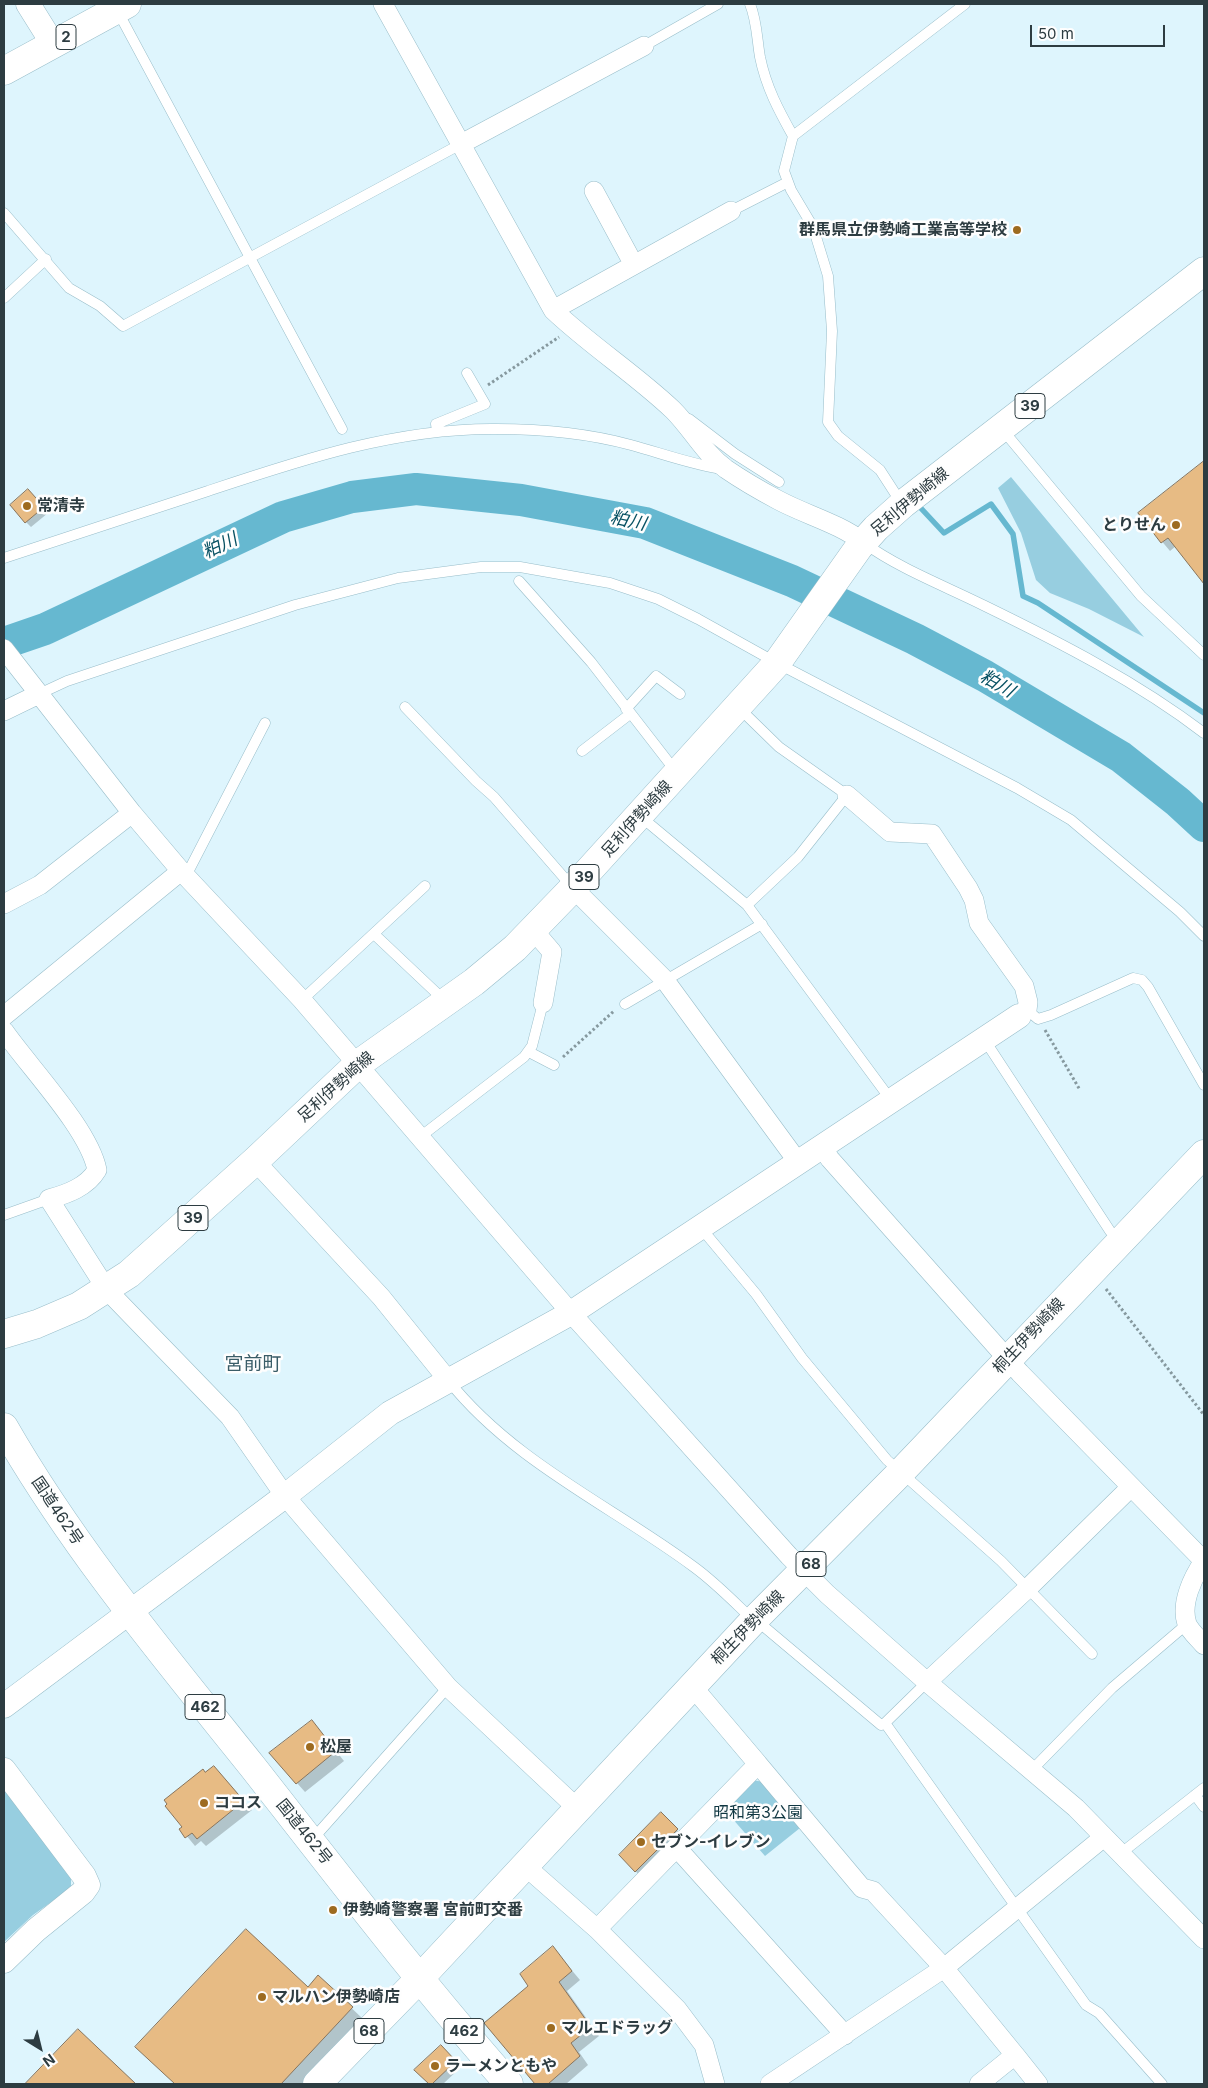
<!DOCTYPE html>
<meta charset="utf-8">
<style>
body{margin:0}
#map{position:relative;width:1208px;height:2088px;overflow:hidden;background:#def5fd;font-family:Inter,sans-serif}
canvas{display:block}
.frame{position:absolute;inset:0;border:5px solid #2d3c41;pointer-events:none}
.north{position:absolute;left:15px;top:2023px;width:50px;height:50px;-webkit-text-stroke:4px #fefefe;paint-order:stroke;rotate:144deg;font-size:14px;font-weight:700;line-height:20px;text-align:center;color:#2d3c41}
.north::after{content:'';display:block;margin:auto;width:18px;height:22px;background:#2d3c41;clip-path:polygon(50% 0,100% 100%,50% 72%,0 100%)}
.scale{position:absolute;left:1030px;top:25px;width:135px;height:22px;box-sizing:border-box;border:2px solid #2d3c41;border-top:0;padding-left:6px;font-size:15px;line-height:18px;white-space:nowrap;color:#2d3c41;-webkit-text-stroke:4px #fefefe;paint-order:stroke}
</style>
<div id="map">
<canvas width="1208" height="2088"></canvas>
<div class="frame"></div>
<div class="north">N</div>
<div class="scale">50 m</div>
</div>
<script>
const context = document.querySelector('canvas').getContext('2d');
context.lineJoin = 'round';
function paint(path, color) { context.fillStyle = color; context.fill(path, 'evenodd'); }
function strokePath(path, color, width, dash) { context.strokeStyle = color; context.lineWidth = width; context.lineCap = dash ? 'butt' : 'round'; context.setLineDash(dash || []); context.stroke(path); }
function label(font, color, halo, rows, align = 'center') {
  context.font = font + ' Inter,"Noto Sans JP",sans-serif'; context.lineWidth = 5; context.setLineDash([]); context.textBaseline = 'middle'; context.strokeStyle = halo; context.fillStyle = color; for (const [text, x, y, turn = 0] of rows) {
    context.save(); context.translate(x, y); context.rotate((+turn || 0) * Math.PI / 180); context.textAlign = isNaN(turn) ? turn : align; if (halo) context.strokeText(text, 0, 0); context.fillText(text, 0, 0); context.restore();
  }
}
const green = new Path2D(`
 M1011,477L1144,637L1089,609L1050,593L1036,580L1021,533L998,488Z
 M753,1780L763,1782L800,1828L765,1856L724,1809Z
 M4,1788L71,1878V1888L33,1915L4,1942Z`);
const shadow = new Path2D(`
 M1204,463V582L1176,546L1170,551L1139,514Z
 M34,496L48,513L31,527L26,522Z
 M312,1721L344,1761L305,1792L297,1783Z
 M205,1774L222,1776L252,1810L206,1846L201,1841L195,1846L181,1829Z
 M661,1814L685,1838L644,1880L620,1855Z
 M553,1948L580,1980L567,1991L599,2036L579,2052L588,2065L566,2084H537L486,2023L529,1986Z
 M319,1977L363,2019L303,2084H176L148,2058L308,1988Z
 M78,2031L134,2084H26Z
 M447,2052L460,2068L443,2084H430L416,2070Z`);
const stream = new Path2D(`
 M917,504L944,533L991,504L1013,534L1023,596L1038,603L1204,713`);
const river = new Path2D(`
 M4,643L45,629L283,517L352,497L416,489L521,500L645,523L792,581L915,639L985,676L1121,757L1178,802L1204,826`);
const building = new Path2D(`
 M1204,461V584L1168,538L1161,543L1138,513Z
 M28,489L44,507L25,523L10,505Z
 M312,1720L336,1751L296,1784L269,1753Z
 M214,1766L244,1801L197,1839L192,1833L185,1838L179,1829L182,1827L165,1806L167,1804L164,1800L203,1769L205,1772Z
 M661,1812L678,1829L635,1872L619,1855Z
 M246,1929L308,1987L318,1975L353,2007L281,2084H175L135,2047Z
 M553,1946L572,1971L559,1982L591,2027L571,2043L580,2056L548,2084H535L484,2023L528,1986L520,1974Z
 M78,2029L136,2084H25Z
 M441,2045L456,2061L432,2084H429L414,2070Z`);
const path = new Path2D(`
 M488,385L559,337
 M1045,1030L1080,1090
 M563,1057L614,1011
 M1106,1289L1204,1415`);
const service = new Path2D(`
 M750,4C757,21 757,40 760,57C766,87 779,111 793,136
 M117,10L342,429
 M644,46L718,4
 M731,211L788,182
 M4,213L69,288L100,306L123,326L461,144
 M4,298L46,259
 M689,419L735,454L779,482
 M1002,429L1141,596L1204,655
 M437,432L436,424L485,404L467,373
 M902,504L880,470L838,436L828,422L832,331L828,276L813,227L791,190L784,171L793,136L965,4
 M864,543C900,569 945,586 985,606C1061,643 1137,682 1204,733
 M4,558C72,536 140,513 208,491C301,460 396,428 496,429C540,429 587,433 631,445C661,453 690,464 722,469
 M519,581L591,662L677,773
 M39,694L67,681L295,605L398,578L481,567H520L610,583L658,599L698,619L777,663L1017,788L1071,820L1180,912L1204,936
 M405,707L476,781L494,797L573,888
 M738,707L779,747L847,795L798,857L747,905
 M626,709L656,676L680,694
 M582,751L630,714
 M640,816L747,905L891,1100
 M186,876L265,723
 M374,934L445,1001
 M302,1000L425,886
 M625,1004L762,924
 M1027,1010L1038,1019L1051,1015L1133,978L1142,980L1148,987L1204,1085
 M984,1039L1110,1231L1120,1241
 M529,1052L554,1065
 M420,1137L524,1057L532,1046L543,1003
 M4,1215L49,1199
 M701,1228L756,1294L802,1358L887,1460L1001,1561L1092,1654
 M448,1380C513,1462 612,1506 694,1567C716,1583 734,1602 753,1620
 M756,1620L881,1725L885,1723L927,1682
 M885,1723L1086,2005L1099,2013L1162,2084
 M1031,1771L1112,1688L1187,1624
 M1195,1795L1204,1807
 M311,1841L448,1687
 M1120,1854L1204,1788`);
const minor = new Path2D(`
 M383,4L553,310C591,346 635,374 673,410C692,429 704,453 726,469C742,480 761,491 778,500C806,515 838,523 863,542
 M461,144L644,46
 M594,191L634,265
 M553,310L731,211
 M4,649L132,813L181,871L302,1000L571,1313L789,1556L827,1594L927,1682L1076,1808L1204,1939
 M4,711L39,694
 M847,795L890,832L932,834L968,888L974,900L979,923L1024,986L1028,1002L1027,1010L1019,1016
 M573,888L664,979L798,1162
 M4,904L40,885L132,813
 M534,931L552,952L543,1003
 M4,1016L181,871
 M4,1031C29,1067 89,1129 97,1170C87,1187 67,1194 49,1199L107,1290L230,1417L285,1496L448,1687L577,1808
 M821,1146L830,1159L1020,1373L1204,1561
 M255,1161L381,1297L448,1380
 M1204,1561C1193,1577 1180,1603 1187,1624C1190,1631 1199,1639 1204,1645
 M927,1682L1028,1588L1131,1487
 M692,1686L758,1764
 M677,1848L845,2035
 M524,1865L597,1929L677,2009L704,2045L715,2084
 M597,1929L758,1764L862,1888L873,1891L944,1968L1015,2055L979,2084
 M1015,2055L1038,2084
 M770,2084L944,1968L1104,1837`);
const tertiary = new Path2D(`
 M28,4L53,44
 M4,1706L285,1496L390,1413L571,1313L1019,1016
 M4,1770L84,1876L88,1885L83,1892L36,1930L4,1961`);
const primary = new Path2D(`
 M4,71L127,4
 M4,1334L37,1324L79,1306L129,1274L255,1161L358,1064L474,982L515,948L573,888L777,663L859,547L876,528L903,504L1204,271
 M317,2084L421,1977L755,1619L900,1473L1204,1154`);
const trunk = new Path2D(`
 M4,1427C74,1549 164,1656 252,1766C336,1873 419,1982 509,2084`);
const markers = [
 [1017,230,5,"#9d6b20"],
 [27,506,5,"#9d6b20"],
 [1176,525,5,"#9d6b20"],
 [310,1747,5,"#9d6b20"],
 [204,1803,5,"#9d6b20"],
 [641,1842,5,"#9d6b20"],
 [333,1910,5,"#9d6b20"],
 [262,1997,5,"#9d6b20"],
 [551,2028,5,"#9d6b20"],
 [435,2066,5,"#9d6b20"]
];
const shields = [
 [66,37,20],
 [1030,406,30],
 [584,877,30],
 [193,1218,30],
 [811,1564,30],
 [205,1707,40],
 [369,2031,30],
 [464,2031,40]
];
const shieldNames = [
 ["2",66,37],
 ["39",1030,406],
 ["39",584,877],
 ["39",193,1218],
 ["68",811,1564],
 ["462",205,1707],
 ["68",369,2031],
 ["462",464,2031]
];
const poiNames = [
 ["群馬県立伊勢崎工業高等学校",1007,230,"right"],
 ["常清寺",37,506],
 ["とりせん",1166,525,"right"],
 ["松屋",320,1747],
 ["ココス",214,1803],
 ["セブン-イレブン",651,1842],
 ["伊勢崎警察署 宮前町交番",343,1910],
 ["マルハン伊勢崎店",272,1997],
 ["マルエドラッグ",561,2028],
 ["ラーメンともや",445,2066]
];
const streetNames = [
 ["足利伊勢崎線",910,502,-40],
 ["足利伊勢崎線",637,819,-48],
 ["足利伊勢崎線",336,1087,-42],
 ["桐生伊勢崎線",1029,1336,-47],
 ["国道462号",57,1511,56],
 ["桐生伊勢崎線",748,1628,-46],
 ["国道462号",304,1832,51]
];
const parkNames = [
 ["昭和第3公園",758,1813]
];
const waterNames = [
 ["粕川",628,521,12],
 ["粕川",220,546,-25],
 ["粕川",997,684,30]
];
const quarterNames = [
 ["宮前町",253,1364]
];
paint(green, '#97cee0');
paint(shadow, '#0003');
strokePath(stream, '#66b8d0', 5.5);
strokePath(river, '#66b8d0', 32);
paint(building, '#e7bb84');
strokePath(building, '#88745c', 1);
strokePath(service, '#98bdc9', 11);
strokePath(minor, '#98bdc9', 20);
strokePath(tertiary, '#98bdc9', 25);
strokePath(primary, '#98bdc9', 29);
strokePath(trunk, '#98bdc9', 29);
strokePath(path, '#86999f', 3, [2.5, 2.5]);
strokePath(service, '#fff', 10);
strokePath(minor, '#fff', 19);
strokePath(tertiary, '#fff', 24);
strokePath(primary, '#fff', 28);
strokePath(trunk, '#fff', 28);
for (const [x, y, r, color] of markers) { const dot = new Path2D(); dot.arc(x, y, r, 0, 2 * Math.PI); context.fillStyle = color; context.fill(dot); strokePath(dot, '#fefefe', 2); }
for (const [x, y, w] of shields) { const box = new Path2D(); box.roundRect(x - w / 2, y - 12.5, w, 25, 4); context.fillStyle = '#fefefe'; context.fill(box); strokePath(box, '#2d3c41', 1); }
label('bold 15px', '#2d3c41', null, shieldNames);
label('bold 16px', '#2d3c41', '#fefefe', poiNames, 'left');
label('16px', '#2d3c41', '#fefefe', streetNames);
label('16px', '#0f3641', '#fefefe', parkNames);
label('italic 18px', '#085163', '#fefefe', waterNames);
label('19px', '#3a5d68', '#fefefe', quarterNames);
</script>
